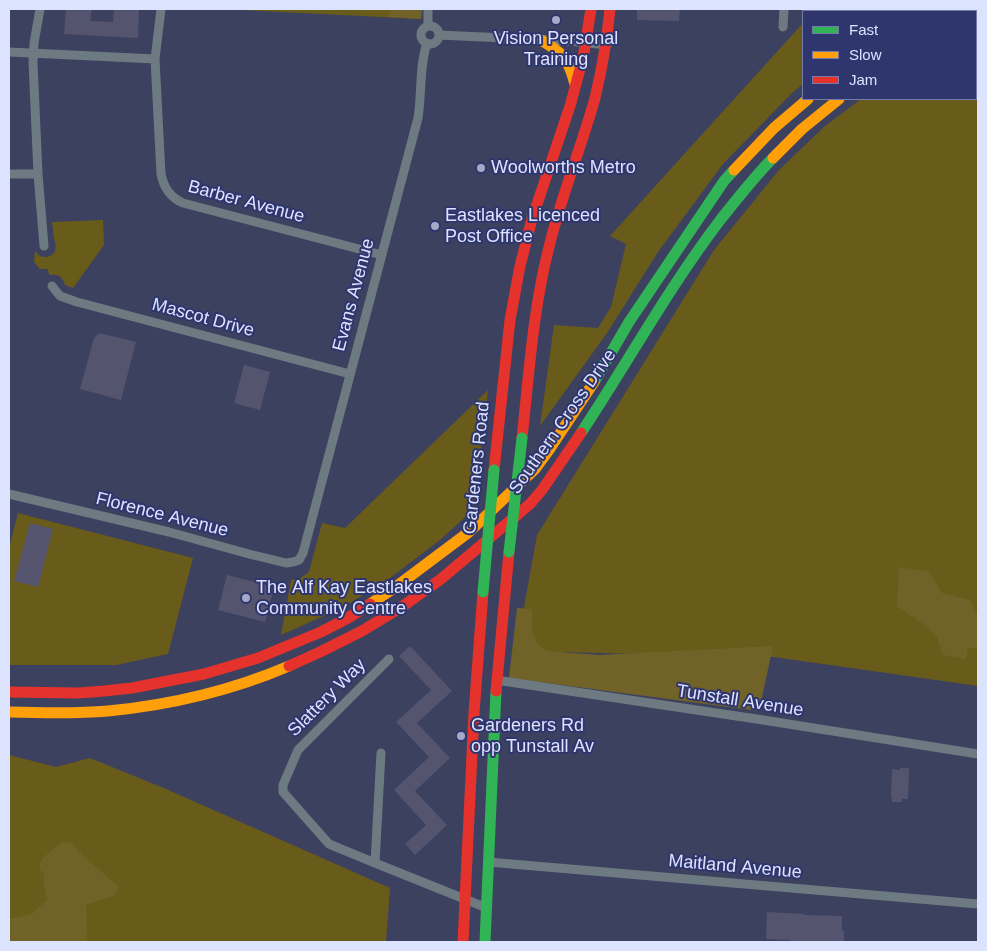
<!DOCTYPE html>
<style>
body{margin:0}
#map{position:relative;width:987px;height:951px;overflow:hidden;background:#3d4160;font-family:Helvetica,sans-serif}
canvas{display:block}
.frame{position:absolute;inset:0;border:10px solid #dce3ff;pointer-events:none}
.legend{position:absolute;left:802px;top:10px;width:175px;height:90px;box-sizing:border-box;background:#2f366e;border:1px solid #747ba8;margin:0;padding:6px 9px;list-style:none;font-size:15px;color:#dce3ff}
.legend li{display:flex;align-items:center;gap:10px;height:25px}
.legend b{width:25px;border:1px solid #747ba8}
</style>
<div id="map">
<canvas width="987" height="951"></canvas>
<div class="frame"></div>
<ul class="legend">
<li><b style="height:6px;background:#30b455"></b>Fast</li>
<li><b style="height:6px;background:#ff9f0a"></b>Slow</li>
<li><b style="height:6px;background:#e5322d"></b>Jam</li>
</ul>
</div>
<script>
const context = document.querySelector('canvas').getContext('2d');
context.lineJoin = 'round';
function paint(path, color) { context.fillStyle = color; context.fill(path, 'evenodd'); }
function strokePath(path, color, width, dash) { context.strokeStyle = color; context.lineWidth = width; context.lineCap = dash ? 'butt' : 'round'; context.setLineDash(dash || []); context.stroke(path); }
function label(font, color, halo, rows, align = 'center') {
  context.font = font + ' Helvetica,sans-serif'; context.lineWidth = 4; context.setLineDash([]); context.textBaseline = 'middle'; context.strokeStyle = halo; context.fillStyle = color; for (const [text, x, y, turn = 0] of rows) {
    context.save(); context.translate(x, y); context.rotate((+turn || 0) * Math.PI / 180); context.textAlign = isNaN(turn) ? turn : align; if (halo) context.strokeText(text, 0, 0); context.fillText(text, 0, 0); context.restore();
  }
}
const green = new Path2D(`
 M222,9H422L421,19Z
 M816,9H923L917,11H814Z
 M803,23V84L792,93L723,164L658,252L607,333L540,426L554,325L598,328L611,307L626,244L610,236Z
 M978,33V686L774,657L516,651L537,535L714,250L779,170L825,126L861,99H976V34Z
 M103,220L104,245L73,288L65,285C63,277 57,273 49,275L48,269H40L34,262L35,251C38,254 40,257 45,257C57,256 57,247 54,239C53,234 53,227 52,222Z
 M488,390L474,509L440,540L390,578L344,607L281,635L291,580L299,579L309,572L322,523L345,528Z
 M18,513L193,558L168,654L116,665H9V548Z
 M9,755L56,767L90,758L166,789L390,888L386,942H9Z`);
const forest = new Path2D(`
 M391,9H422L421,19L387,17Z
 M899,567L929,572L942,593L970,600L978,616V648H968L966,659L943,655L937,637L926,626L897,606Z
 M517,608L532,609V629L536,642L546,651L599,655L773,646L759,711L509,678Z
 M62,842L71,843L82,855L118,886L115,895L86,905L87,934L86,942H9V919L32,914L47,900L43,880L45,874C28,865 55,848 62,842Z`);
const building = new Path2D(`
 M66,9H92L90,21L113,22L114,9H139L138,38L64,34Z
 M637,9H680L679,21L637,20Z
 M99,333L136,342L121,400L80,389L94,338Z
 M244,365L270,372L260,410L234,403Z
 M30,523L53,529L38,587L14,581Z
 M227,575L274,587L265,622L218,610Z
 M410,646L452,691L417,723L450,758L415,791L447,825L415,855L405,844L426,825L394,790L429,757L396,722L431,690L399,656Z
 M900,768H909L908,799H902V802H892V798H891L892,769L900,770Z
 M767,912L804,914V915L842,916V931H844V942H790V940L766,939Z`);
const street = new Path2D(`
 M40,9L34,43L33,62L38,174L44,246
 M161,9L155,59L161,174C164,188 170,197 183,203L382,255
 M428,26V9
 M421 35a9 9 0 1 1 18 0a9 9 0 1 1-18 0Z
 M783,27L784,9
 M439,35L570,41L607,45
 M9,52L155,59
 M9,174H38
 M52,286L60,296L77,302L350,374
 M9,494L169,532L249,554L286,563L293,562L299,560L303,553L418,118C422,94 419,67 427,43
 M496,680L763,720L978,754
 M381,753L375,863L487,908
 M488,862L978,904
 M375,863L329,844L283,792V785L298,750L389,659`);
const fast = new Path2D(`
 M948,11L953,9
 M594,382L629,322L724,181L734,170
 M581,433C628,362 669,287 721,219C738,198 754,177 773,158
 M485,942L496,691`);
const slow = new Path2D(`
 M541,40C564,54 568,58 575,84
 M773,158L802,129L839,99
 M734,170L774,128L808,99
 M370,604L393,589L469,532L535,469L549,450L594,382
 M9,712C42,713 75,714 108,711C170,705 233,690 289,666`);
const jam = new Path2D(`
 M976,20H978
 M522,438C529,374 533,309 549,247C561,197 581,148 595,98C602,69 607,39 610,9
 M494,470L510,320L520,266L532,219L570,106L583,58L591,9
 M289,666L320,652L362,631L403,606L441,579L530,504L542,490L581,433
 M496,691L509,552
 M9,692L78,693L104,691L132,688L204,674L258,658L321,632L348,618L370,604
 M463,942L474,713L483,592`);
const fastBridge = new Path2D(`
 M509,552L522,438
 M483,592L494,470`);
const markers = [
 [556,20,5,"#a4aac7"],
 [481,168,5,"#a4aac7"],
 [435,226,5,"#a4aac7"],
 [246,598,5,"#a4aac7"],
 [461,736,5,"#a4aac7"]
];
const poiNames = [
 ["Vision Personal",556,39,"center"],
 ["Training",556,60,"center"],
 ["Woolworths Metro",491,168],
 ["Eastlakes Licenced",445,216],
 ["Post Office",445,237],
 ["The Alf Kay Eastlakes",256,588],
 ["Community Centre",256,609],
 ["Gardeners Rd",471,726],
 ["opp Tunstall Av",471,747]
];
const streetNames = [
 ["Barber Avenue",246,202,15],
 ["Evans Avenue",354,295,-75],
 ["Mascot Drive",203,318,15],
 ["Southern Cross Drive",563,422,-55],
 ["Gardeners Road",477,468,-84],
 ["Florence Avenue",162,515,14],
 ["Slattery Way",327,698,-45],
 ["Tunstall Avenue",740,701,9],
 ["Maitland Avenue",735,867,5]
];
paint(green, '#695b19');
paint(forest, '#716328');
paint(building, '#55546e');
strokePath(street, '#6e7a81', 9);
strokePath(fast, '#30b455', 11);
strokePath(slow, '#ff9f0a', 11);
strokePath(jam, '#e5322d', 11);
strokePath(fastBridge, '#30b455', 11);
for (const [x, y, r, color] of markers) { const dot = new Path2D(); dot.arc(x, y, r, 0, 2 * Math.PI); context.fillStyle = color; context.fill(dot); strokePath(dot, '#2f366e', 2); }
label('18px', '#dce3ff', '#2f366e', poiNames, 'left');
label('18px', '#dce3ff', '#2f366e', streetNames);
</script>
